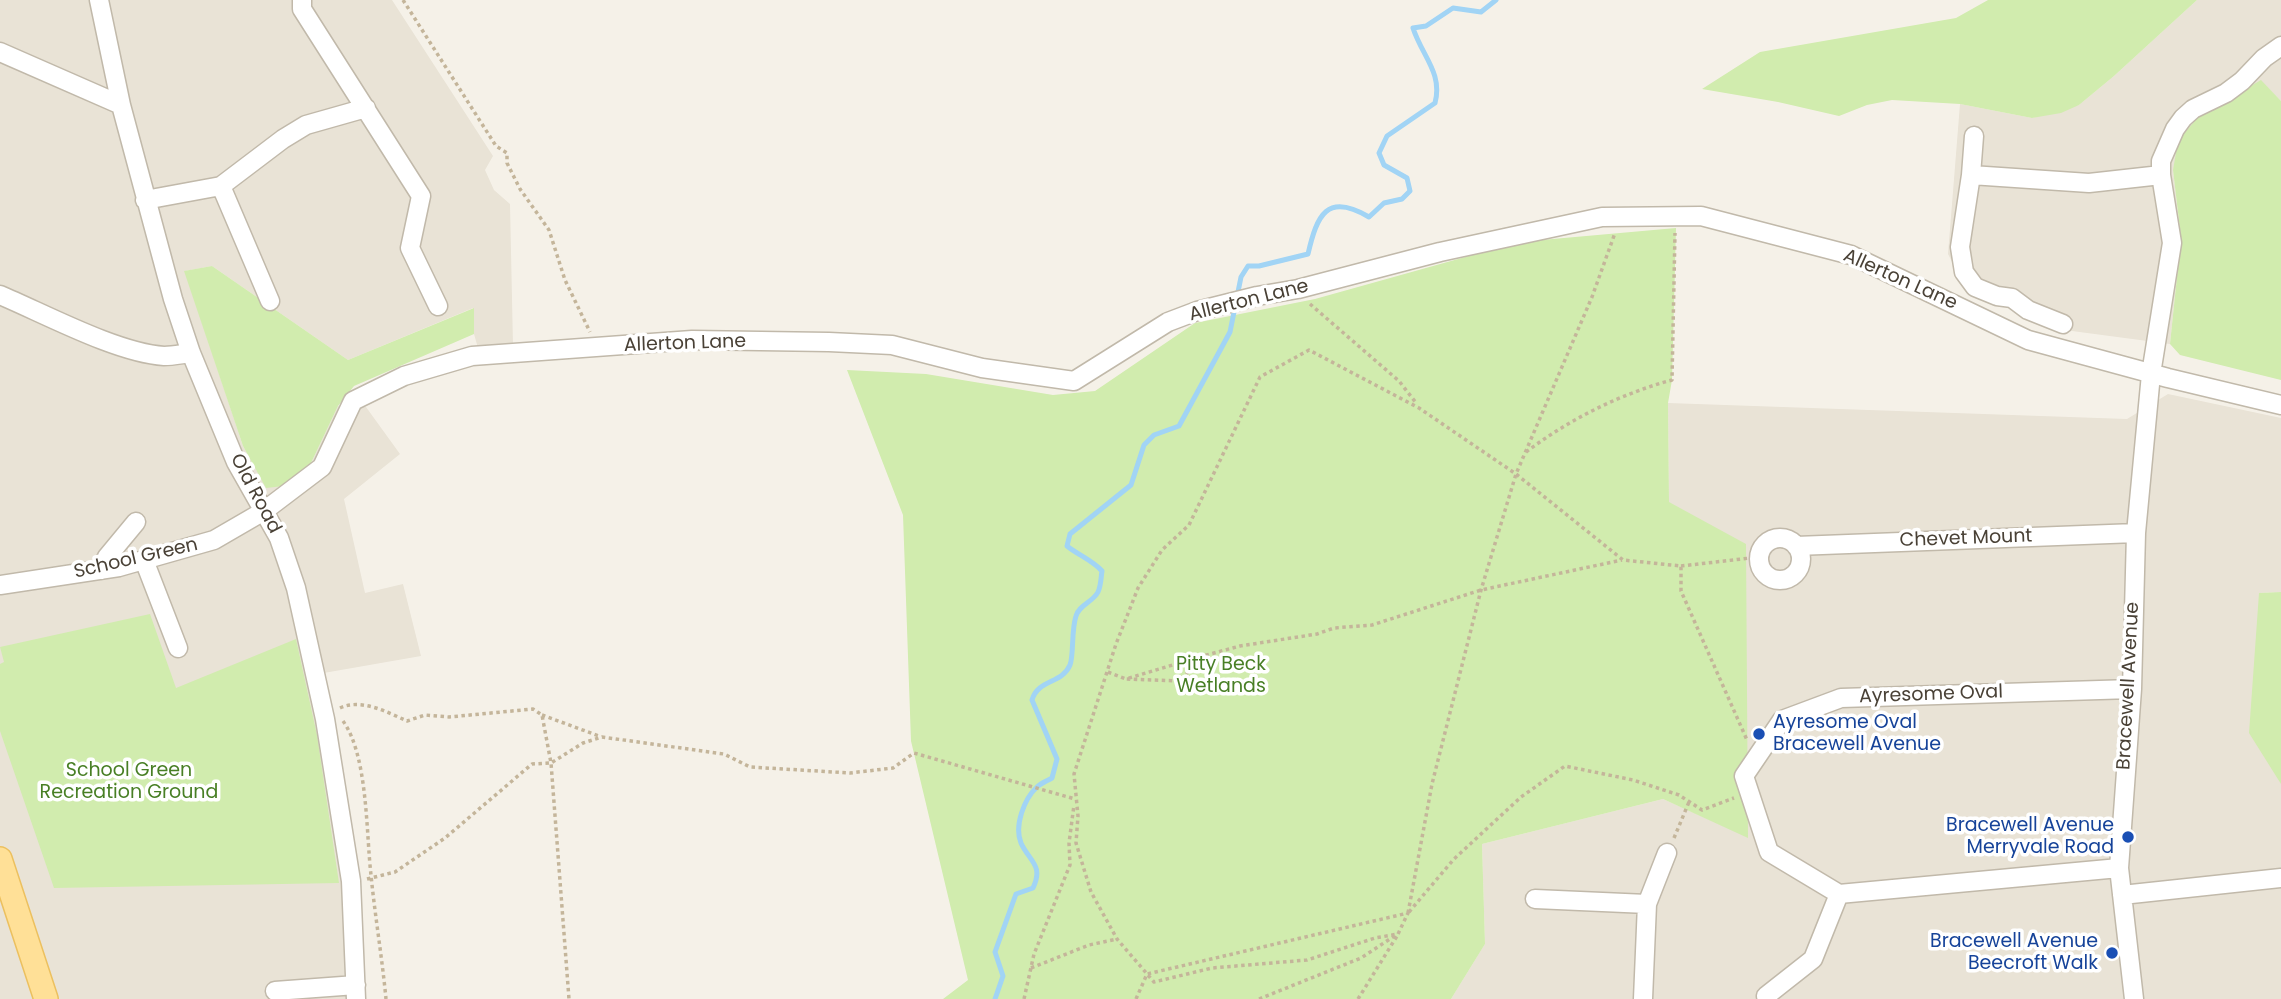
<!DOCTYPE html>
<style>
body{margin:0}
canvas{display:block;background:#f5f1e8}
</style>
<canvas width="2281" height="999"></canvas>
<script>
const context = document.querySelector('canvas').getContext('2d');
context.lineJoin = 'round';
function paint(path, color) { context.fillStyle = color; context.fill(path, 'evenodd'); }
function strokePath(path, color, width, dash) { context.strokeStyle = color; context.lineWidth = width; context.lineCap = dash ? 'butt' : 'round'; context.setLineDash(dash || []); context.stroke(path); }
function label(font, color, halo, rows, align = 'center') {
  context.font = font + ' Poppins,sans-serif'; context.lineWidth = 7; context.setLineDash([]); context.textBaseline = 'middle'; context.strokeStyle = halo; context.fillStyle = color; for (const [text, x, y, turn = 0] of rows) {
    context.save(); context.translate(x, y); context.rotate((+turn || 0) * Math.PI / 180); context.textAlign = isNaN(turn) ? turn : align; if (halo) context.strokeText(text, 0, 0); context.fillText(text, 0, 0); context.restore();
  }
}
const residential = new Path2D(`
 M0,0H392L493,156L485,170L494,190L510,204L513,346L478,348L474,334L473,308L348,360L212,266L185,271L243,446L266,487L311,463L338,406L366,407L400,454L344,499L365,593L403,584L421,656L318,674L343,886L348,999H0Z
 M2197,0H2281V101L2261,81L2173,170L2181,238L2170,344L2072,331L1963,283L1948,254L1960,104L2032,118L2079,105L2114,76Z
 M2168,394L2281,418V592L2259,593L2281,784V999H1451L1485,944L1482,844L1663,799L1748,837L1669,502L1668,403L2127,419Z`);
const green = new Path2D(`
 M1988,0H2197L2114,76L2079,105L2061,113L2032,118L1960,104L1892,100L1867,105L1839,116L1778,102L1702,89L1760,52L1956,18Z
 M2261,80L2281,101V380L2180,355L2170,344L2181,238L2173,170L2178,141L2198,117Z
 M1676,228L1672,380L1668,403L1669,502L1746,544L1748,838L1663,799L1482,844L1485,944L1451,999H943L968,980L911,741L903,515L847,370L926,374L1053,395L1095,391L1195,323L1315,299L1519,242Z
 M212,266L348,360L474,308V334L354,386L338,406L311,463L284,486L266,488L243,446L184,271Z
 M2281,592V784L2249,733L2259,593Z
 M150,614L176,688L296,639L317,735L339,883L54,888L0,731V664L4,662L0,647Z`);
const stream = new Path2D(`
 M995,999L1003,976L995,952L1016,894L1033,888C1044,865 1029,861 1021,843C1014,826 1024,799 1037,787C1041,783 1047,781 1052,778L1057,759L1032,700C1038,679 1062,684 1070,665C1074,655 1071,631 1076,616C1079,605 1093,602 1098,592C1101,586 1101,577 1102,571C1092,560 1078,555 1067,546L1070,534L1131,485L1144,445L1154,435L1179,426L1230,332L1241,277L1248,266H1259L1308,254C1317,215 1327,192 1369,217L1384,203L1402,199L1410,191L1407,178L1384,165L1379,153L1387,136L1435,103C1443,73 1422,56 1413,28L1426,26L1453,8L1481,12L1496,0`);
const path = new Path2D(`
 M403,0L496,146L507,153V163L520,189L549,230L565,280L590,332
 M1310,304L1399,381L1417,404
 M1526,452C1570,419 1620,394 1672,380L1675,233
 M1681,566L1759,557
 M1199,657L1126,679L1181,681L1199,657L1240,646L1317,634L1334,628L1372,625L1481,590L1622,560
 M1108,672L1126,679
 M340,708C361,698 387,712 407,721L425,715L449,717L533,709L542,715L551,763L569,999
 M542,715L599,736
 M343,721C368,756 366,832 371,875C375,916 382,957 386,999
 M1674,838L1689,802
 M367,879L395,872L445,838L532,764L551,763L583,743L602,737L724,754L750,767L850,773L893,768L914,753L1075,799
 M1409,912L1454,859L1521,797L1565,766L1633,780L1679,795L1702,810L1734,798
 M1408,913L1432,784L1481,590L1516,474L1592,297L1615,233
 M1031,968L1089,945L1117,939
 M1024,999L1034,954L1070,865L1069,843L1074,805
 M1136,999L1147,974L1408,913L1398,934L1375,938L1307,960L1212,968L1154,982L1117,939L1091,892L1076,843L1078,816L1074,774L1116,644L1138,588L1162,550L1189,525L1260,377L1309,350L1419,408L1516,474L1623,560L1681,566V591L1747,740
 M1259,999L1361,958L1396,935
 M1358,999L1397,936`);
const minor = new Path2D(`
 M99,0L121,105L173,299L191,353L236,462L279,538L296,588L325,719L351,881L356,999
 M302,0V9L421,196L410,248L438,306
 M0,52L121,105
 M1971,175L1974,136
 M221,186L270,301
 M145,200L221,186L283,139L306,125L366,108
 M0,295C45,314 117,353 164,356C173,356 182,354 191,353
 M2063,324L2028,310L2012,298L1997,296L1975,287L1964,272L1960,247L1971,175L2089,183L2161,175
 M1759 559a21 21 0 1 1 42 0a21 21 0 1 1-42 0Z
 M1796,546L2136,533
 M144,560L178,648
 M101,570L107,557L136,522
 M0,585L119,567L214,540L264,511L322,467L353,401L404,376L472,356L692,340L829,342L892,345L982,368L1074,381L1168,322L1197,311L1257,296L1298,289L1440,252L1602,217L1701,216L1851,255L2028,340L2168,378L2281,405
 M2119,868L1839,894L1769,852L1744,776L1782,720L1841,698L2132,689
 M2122,895L2281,878
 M1535,899L1647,904
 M275,991L356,985
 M1766,996L1813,959L1839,894
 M1643,999L1647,904L1667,853
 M2134,999L2119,868L2132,689L2136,533L2151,374L2172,243L2161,175V161L2175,129L2183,118L2193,109L2226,93L2242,81L2264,58L2281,46`);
const major = new Path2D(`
 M0,859L46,999`);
const markers = [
 [1759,734,7,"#1a4fb4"],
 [2128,837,7,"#1a4fb4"],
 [2112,953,7,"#1a4fb4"]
];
const streetNames = [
 ["Allerton Lane",1900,280,24],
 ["Allerton Lane",1249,301,-14],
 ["Allerton Lane",685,344,-2],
 ["Old Road",255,494,62],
 ["Chevet Mount",1966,539,-2],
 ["School Green",136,559,-13],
 ["Bracewell Avenue",2129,686,-87],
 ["Ayresome Oval",1931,695,-2]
];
const parkNames = [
 ["Pitty Beck",1221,665],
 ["Wetlands",1221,687],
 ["School Green",129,771],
 ["Recreation Ground",129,793]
];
const transitNames = [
 ["Ayresome Oval",1773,723,"left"],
 ["Bracewell Avenue",1773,745,"left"],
 ["Bracewell Avenue",2114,826],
 ["Merryvale Road",2114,848],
 ["Bracewell Avenue",2098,942],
 ["Beecroft Walk",2098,964]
];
paint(residential, '#e9e3d6');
paint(green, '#d1ecae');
strokePath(stream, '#a1d4f5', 5);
strokePath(minor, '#c1b9aa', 21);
strokePath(major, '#ecc05f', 26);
strokePath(path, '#c4b59a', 3.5, [3.5, 3.5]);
strokePath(minor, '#fff', 18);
strokePath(major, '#ffe097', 23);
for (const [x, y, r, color] of markers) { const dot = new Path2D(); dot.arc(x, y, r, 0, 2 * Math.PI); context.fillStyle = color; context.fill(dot); strokePath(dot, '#fff', 2.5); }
label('19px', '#494136', '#fff', streetNames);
label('19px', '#487f25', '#fff', parkNames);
label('19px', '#164399', '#fff', transitNames, 'right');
</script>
